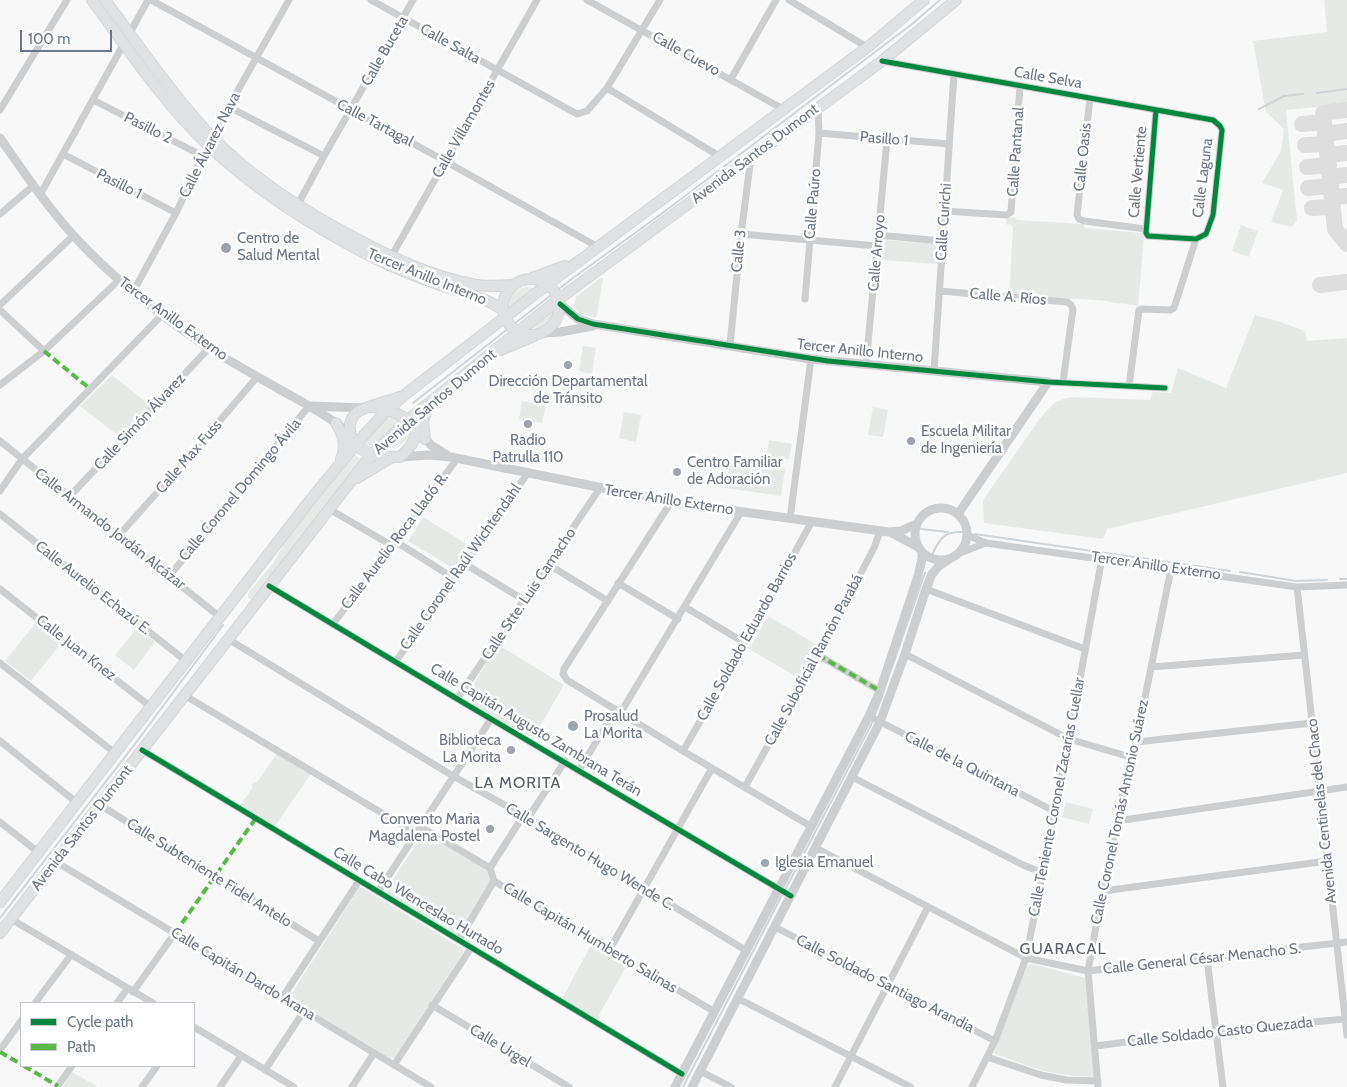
<!DOCTYPE html>
<meta charset="utf-8">
<style>
body{margin:0}
#map{position:relative;width:1347px;height:1087px;overflow:hidden;background:#f8f8f8;font-family:Cabin,sans-serif}
canvas{display:block}
.legend{position:absolute;left:20px;top:1002px;width:175px;height:65px;box-sizing:border-box;background:#fff;border:1px solid #c4c8ce;margin:0;padding:6px 9px;list-style:none;font-size:15px;color:#6c7685}
.legend li{display:flex;align-items:center;gap:10px;height:25px}
.legend b{width:25px;border:1px solid #c4c8ce}
.scale{position:absolute;left:20px;top:30px;width:92px;height:22px;box-sizing:border-box;border:2px solid #6c7685;border-top:0;padding-left:6px;font-size:15px;line-height:18px;white-space:nowrap;color:#6c7685;-webkit-text-stroke:4px #fff;paint-order:stroke}
</style>
<div id="map">
<canvas width="1347" height="1087"></canvas>
<ul class="legend">
<li><b style="height:6px;background:#00873e"></b>Cycle path</li>
<li><b style="height:6px;background:#58b947"></b>Path</li>
</ul>
<div class="scale">100 m</div>
</div>
<script>
const context = document.querySelector('canvas').getContext('2d');
context.lineJoin = 'round';
function paint(path, color) { context.fillStyle = color; context.fill(path, 'evenodd'); }
function strokePath(path, color, width, dash) { context.strokeStyle = color; context.lineWidth = width; context.lineCap = dash ? 'butt' : 'round'; context.setLineDash(dash || []); context.stroke(path); }
function label(font, color, halo, rows, align = 'center') {
  context.font = font + ' Cabin,sans-serif'; context.lineWidth = 5; context.setLineDash([]); context.textBaseline = 'middle'; context.strokeStyle = halo; context.fillStyle = color; for (const [text, x, y, turn = 0] of rows) {
    context.save(); context.translate(x, y); context.rotate((+turn || 0) * Math.PI / 180); context.textAlign = isNaN(turn) ? turn : align; if (halo) context.strokeText(text, 0, 0); context.fillText(text, 0, 0); context.restore();
  }
}
const green = new Path2D(`
 M1324,0H1347V104L1286,110L1297,220L1292,227L1271,222L1283,190L1262,183L1281,151L1284,129L1266,112L1253,41L1327,32Z
 M1015,217L1017,220L1083,224L1085,228L1142,233L1144,237L1138,307L1135,305L1108,302V301C1075,298 1042,298 1009,296L1013,228L1011,224L1007,225L1006,219Z
 M1241,225L1258,231L1249,257L1232,251Z
 M884,240L939,244L937,264L882,260Z
 M600,278H603L597,315L595,318L579,313L573,307L576,297Z
 M526,287L535,288L510,308C508,297 515,289 526,287Z
 M557,308C555,323 544,328 530,328Z
 M1255,315L1277,321L1305,331L1307,341L1347,338V473L1107,529L1103,539L984,523L983,500L1041,417L1054,403L1066,398L1077,397L1150,400L1153,392L1171,393L1178,368L1226,388Z
 M583,346L596,348L592,374L579,371Z
 M112,375L151,406L121,438L80,406Z
 M522,401L546,405L542,423L519,419Z
 M873,407L888,410L883,437L868,435Z
 M624,412L641,415L636,442L619,438Z
 M393,417L400,421C391,430 374,454 362,442L386,418Z
 M408,426L410,428C409,445 397,448 383,449Z
 M769,440L792,444L789,459L766,456Z
 M352,453L361,459L337,492L253,600L248,598V593L274,562L284,543Z
 M730,460L785,469L781,496L726,488Z
 M423,517L470,546L456,570L408,541Z
 M768,616L821,647L802,680L749,649Z
 M37,621L63,641L31,681L5,661Z
 M137,628L155,642L134,670L115,655Z
 M497,644L564,685L533,738L470,705V691Z
 M277,753L311,774L275,826L240,805L252,789V784L258,781Z
 M1066,802L1093,809L1089,824L1062,817Z
 M423,834L429,835L488,869L491,881L459,934H452L388,894L387,888Z
 M359,888H363L463,949V953L394,1058H390L291,999L290,996Z
 M592,943L627,965L599,1015L600,1019L598,1021L562,999Z
 M1033,964L1085,978L1095,1077C1057,1077 1029,1068 994,1053L1026,968L1029,965Z
 M72,1072L98,1087H62Z`);
const stream = new Path2D(`
 M1317,93L1347,89
 M1259,109L1284,96L1303,94
 M413,403L573,278L664,212L912,24L940,0
 M921,529L948,532
 M975,534L1230,571
 M932,555C939,539 944,531 963,532
 M1240,572L1296,581L1327,580
 M1340,579H1347
 M891,670L925,573
 M785,890L871,725L883,694
 M0,918L135,744L223,625
 M683,1087L782,895`);
const taxiway = new Path2D(`
 M1347,110L1323,113L1335,229L1347,244
 M1302,124L1324,122
 M1325,134L1347,131
 M1305,145L1326,144
 M1328,155L1347,153
 M1307,167L1329,165
 M1330,177L1347,175
 M1308,188L1331,186
 M1332,197L1347,196
 M1312,208L1333,207
 M1320,285L1347,282`);
const minor = new Path2D(`
 M151,0L445,161L598,247
 M371,0L577,114L587,111L607,88L660,0
 M587,0L783,109
 M789,0L867,47
 M882,61L1213,120L1220,126L1222,130L1213,215L1206,234L1196,239L1148,236L1146,233L1156,110
 M731,79L776,0
 M607,88L719,156
 M1090,98L1077,215L1079,219L1084,221L1146,229
 M93,100L203,156
 M229,107L324,156
 M0,110L67,0
 M819,133L949,144
 M63,154L176,213
 M40,195L148,0
 M297,206L324,156L413,0
 M944,211L1007,215L1011,212L1020,87
 M0,214L33,186
 M741,234L877,246
 M878,235L941,241
 M391,257L537,0
 M940,291L1067,302L1071,305L1073,309L1063,382
 M133,292L176,213L212,136L289,0
 M805,299L819,133L818,108
 M0,305L74,235
 M0,310L44,351
 M730,345L741,234L751,157
 M866,365L887,140
 M934,371L954,74
 M1048,382L1165,388
 M0,385L44,351L119,280
 M1129,386L1139,310L1142,309L1170,310L1174,308L1196,239
 M0,441L220,617
 M0,491L22,459L162,315
 M70,496L209,348
 M671,502L564,669L563,674L567,680L683,751L812,827
 M329,509L391,545
 M0,514L186,661
 M790,519L811,359
 M119,535L189,457L257,377
 M967,535L986,543L1297,587L1347,585
 M395,541L455,579
 M960,553L986,543
 M465,564L524,600
 M549,565L608,601
 M170,575L309,406
 M618,583L678,619
 M269,586L469,706L791,896
 M1297,587L1347,1035
 M0,589L151,707
 M926,589L1085,649
 M685,607L745,643
 M333,624L457,459
 M228,639L453,776L528,818L747,951
 M905,654L1069,739L1130,757
 M818,655L880,691
 M396,661L455,579L527,474
 M0,663L115,753
 M1151,667L1304,655
 M184,695L417,834
 M457,699L600,488
 M621,712L741,512
 M869,716L1054,811
 M0,741L76,802
 M1136,742L1312,723
 M142,750L682,1074
 M683,751L745,643L811,523
 M579,770L616,709
 M852,777L1023,865L1043,873
 M745,787L818,655L874,548L880,531
 M100,805L319,941
 M528,818L565,761
 M1117,821L1347,787
 M0,822L38,852
 M421,827L490,868L494,881L715,1012
 M816,848L1026,958L1088,971L1347,942
 M56,862L431,1087
 M490,868L523,816
 M1103,891L1327,861
 M378,892L491,719
 M11,919L153,1003
 M775,927L995,1041
 M459,940L494,881
 M610,949L712,768
 M1207,959L1223,1087
 M133,992L175,933
 M282,998L359,881
 M737,998L911,1087
 M35,1003L71,955
 M117,1003L128,988
 M432,1005L569,1087
 M194,1027L294,1087
 M1095,1046L1216,1031L1345,1019
 M0,1050L21,1021
 M987,1057L1041,1075L1066,1080L1098,1081
 M394,1065L471,948
 M265,1070L304,1011
 M700,1071L731,1087
 M57,1087L72,1066
 M142,1087L157,1066
 M220,1087L241,1056
 M352,1087L374,1053
 M835,1087L928,907
 M972,1087L995,1041L1026,958L1069,739L1102,558
 M1098,1087L1088,971L1094,937L1130,757L1136,742L1171,569`);
const tertiary = new Path2D(`
 M0,138C23,171 46,205 73,235C113,279 161,316 210,349C233,363 256,376 279,389C300,401 322,412 341,427
 M560,304L578,319L593,324L811,359L1048,382L1038,397L958,514
 M544,333L560,332L593,326
 M312,406L364,408
 M420,433L431,445L447,455
 M400,457L430,455L451,457L671,502L889,532L901,531L916,524
 M915 534a26 26 0 1 1 52 0a26 26 0 1 1-52 0Z
 M892,533L918,547
 M675,1087L869,716L880,691L918,576L922,559V552
 M692,1087L880,722L905,654L926,589L932,574L939,566L948,560`);
const secondary = new Path2D(`
 M92,0C128,49 163,102 208,145C255,190 312,226 370,256C393,267 417,277 440,285C462,292 485,297 503,310
 M105,0C139,46 171,93 210,135C252,179 305,212 359,240C395,259 431,276 472,284C485,287 499,286 513,285
 M532,278L565,266
 M503 307a28 28 0 1 1 56 0a28 28 0 1 1-56 0Z
 M501,350L534,336
 M370,407C387,408 405,415 416,428C416,441 410,448 400,457C382,457 352,454 350,431C349,425 351,418 356,413C363,407 389,401 399,397
 M336,423C343,434 347,446 341,459
 M425,439L423,421L429,404
 M357,478L392,457
 M0,902L311,499L356,444L387,410L407,393L548,284L869,46L924,0
 M0,933L372,454L408,420L559,299L882,61L956,0`);
const quiet = new Path2D(`
 M44,351L89,388
 M818,655L880,691
 M175,933L256,818
 M0,1052L21,1064
 M24,1066L58,1086`);
const cycleway = new Path2D(`
 M882,61L1213,120L1220,126L1222,130L1213,215L1206,234L1196,239L1148,236L1146,233L1156,110
 M560,304L578,319L593,324L828,361L1048,382L1165,388
 M269,586L469,706L791,896
 M142,750L682,1074`);
const markers = [
 [226,248,6,"#9da4ad"],
 [568,365,5,"#9da4ad"],
 [528,424,5,"#9da4ad"],
 [911,441,5,"#9da4ad"],
 [677,472,5,"#9da4ad"],
 [573,726,6,"#9da4ad"],
 [511,750,5,"#9da4ad"],
 [490,829,5,"#9da4ad"],
 [765,863,5,"#9da4ad"]
];
const streetNames = [
 ["Calle Salta",450,44,29],
 ["Calle Buceta",385,51,-60],
 ["Calle Cuevo",686,54,29],
 ["Calle Selva",1048,78,10],
 ["Calle Tartagal",375,123,28],
 ["Pasillo 2",148,128,27],
 ["Calle Villamontes",464,129,-60],
 ["Pasillo 1",884,139,5],
 ["Calle Álvarez Nava",210,145,-63],
 ["Calle Pantanal",1016,152,-86],
 ["Avenida Santos Dumont",755,154,-37],
 ["Calle Oasis",1083,157,-84],
 ["Calle Vertiente",1138,172,-85],
 ["Calle Laguna",1203,178,-83],
 ["Pasillo 1",119,184,27],
 ["Calle Paúro",813,204,-85],
 ["Calle Curichi",944,222,-86],
 ["Calle 3",739,251,-84],
 ["Calle Arroyo",877,253,-85],
 ["Tercer Anillo Interno",427,277,22],
 ["Calle A. Ríos",1008,297,5],
 ["Tercer Anillo Externo",173,319,36],
 ["Tercer Anillo Interno",860,351,6],
 ["Avenida Santos Dumont",435,402,-40],
 ["Calle Simón Álvarez",140,422,-47],
 ["Calle Max Fuss",189,457,-49],
 ["Calle Coronel Domingo Ávila",240,490,-50],
 ["Tercer Anillo Externo",669,500,9],
 ["Calle Armando Jordán Alcázar",110,529,38],
 ["Calle Aurelio Roca Lladó R.",395,541,-53],
 ["Tercer Anillo Externo",1156,566,8],
 ["Calle Coronel Raúl Wichtendahl",461,567,-55],
 ["Calle Aurelio Echazú E.",93,588,38],
 ["Calle Stte. Luis Camacho",529,594,-56],
 ["Calle Soldado Eduardo Barrios",747,637,-61],
 ["Calle Juan Knez",76,648,38],
 ["Calle Suboficial Ramón Parabá",814,660,-62],
 ["Calle Capitán Augusto Zambrana Terán",536,730,31],
 ["Calle de la Quintana",962,764,27],
 ["Calle Teniente Coronel Zacarías Cuellar",1057,797,-79],
 ["Avenida Centinelas del Chaco",1322,811,-96],
 ["Calle Coronel Tomás Antonio Suárez",1120,812,-78],
 ["Avenida Santos Dumont",82,828,-52],
 ["Calle Sargento Hugo Wende C.",590,857,31],
 ["Calle Subteniente Fidel Antelo",209,873,32],
 ["Calle Cabo Wenceslao Hurtado",418,901,31],
 ["Calle Capitán Humberto Salinas",590,938,31],
 ["Calle General César Menacho S.",1202,959,-6],
 ["Calle Capitán Dardo Arana",243,974,31],
 ["Calle Soldado Santiago Arandia",885,984,27],
 ["Calle Soldado Casto Quezada",1220,1032,-6],
 ["Calle Urgel",500,1046,31]
];
const poiNames = [
 ["Centro de",237,239],
 ["Salud Mental",237,256],
 ["Dirección Departamental",568,382,"center"],
 ["de Tránsito",568,399,"center"],
 ["Escuela Militar",921,432],
 ["de Ingeniería",921,449],
 ["Radio",528,441,"center"],
 ["Patrulla 110",528,458,"center"],
 ["Centro Familiar",687,463],
 ["de Adoración",687,480],
 ["Prosalud",584,717],
 ["La Morita",584,734],
 ["Biblioteca",501,741,"right"],
 ["La Morita",501,758,"right"],
 ["Convento Maria",480,820,"right"],
 ["Magdalena Postel",480,837,"right"],
 ["Iglesia Emanuel",775,863]
];
const neighbourhoodNames = [
 ["LA MORITA",518,783],
 ["GUARACAL",1063,949]
];
paint(green, '#e6eae6');
strokePath(stream, '#cfd4d8', 2);
strokePath(taxiway, '#dedede', 16);
strokePath(secondary, '#d5d6d6', 12);
strokePath(minor, '#cdcecf', 7);
strokePath(tertiary, '#cdcecf', 9);
strokePath(secondary, '#e0e1e2', 10);
strokePath(quiet, '#58b947', 4, [8, 4]);
strokePath(cycleway, '#00873e', 5);
for (const [x, y, r, color] of markers) { const dot = new Path2D(); dot.arc(x, y, r, 0, 2 * Math.PI); context.fillStyle = color; context.fill(dot); strokePath(dot, '#fff', 2); }
label('15px', '#6c7685', '#fff', streetNames);
label('15px', '#6c7685', '#fff', poiNames, 'left');
context.letterSpacing = '1px';
label('16px', '#59606b', '#fff', neighbourhoodNames);
context.letterSpacing = '0px';
</script>
